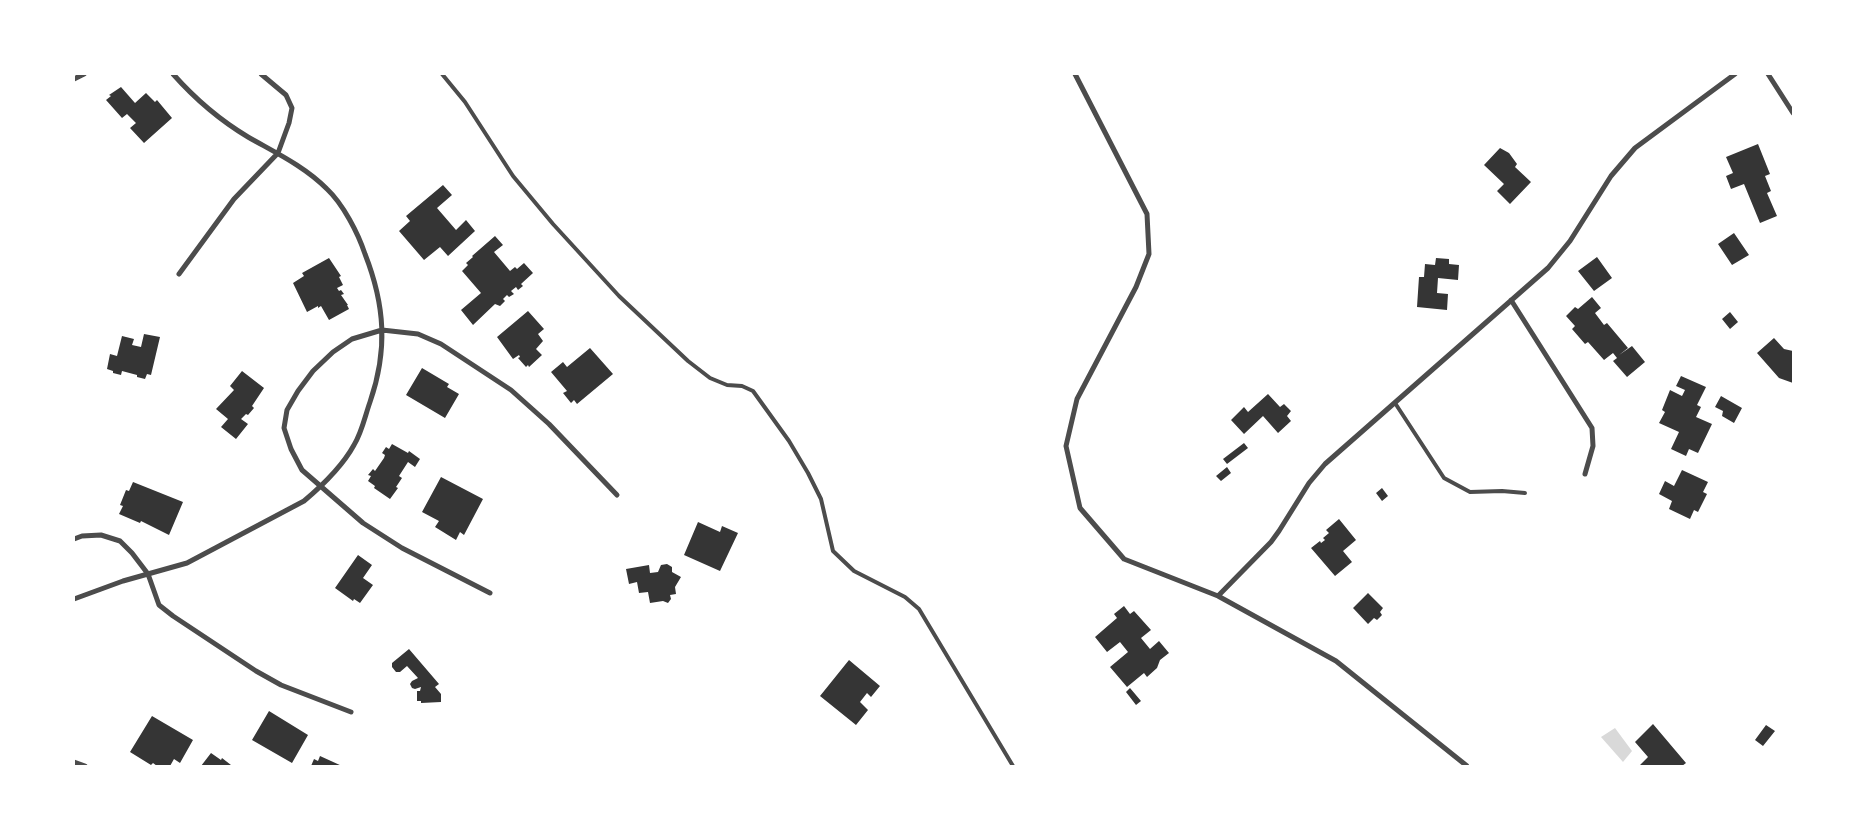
<!DOCTYPE html>
<style>
body{margin:0}
#map{position:relative;width:1867px;height:840px;overflow:hidden;background:#fff;font-family:"Roboto Condensed",sans-serif}
canvas{display:block}
.frame{position:absolute;inset:0;border:75px solid #fff;pointer-events:none}
</style>
<div id="map">
<canvas width="1867" height="840"></canvas>
<div class="frame"></div>
</div>
<script>
const context = document.querySelector('canvas').getContext('2d');
context.lineJoin = 'round';
function paint(path, color) { context.fillStyle = color; context.fill(path, 'evenodd'); }
function strokePath(path, color, width, dash) { context.strokeStyle = color; context.lineWidth = width; context.lineCap = dash ? 'butt' : 'round'; context.setLineDash(dash || []); context.stroke(path); }
const water = new Path2D(`
 M1615,728L1632,751L1623,762L1601,737Z`);
const building = new Path2D(`
 M121,87L135,103L146,93L155,102L157,100L172,118L144,143L130,128L136,123L127,114L122,118L106,100L111,96L109,95Z
 M1758,144L1770,174L1765,176L1771,191L1767,193L1777,216L1760,223L1744,184L1731,189L1726,176L1733,173L1726,157Z
 M1500,148L1509,153L1517,164L1515,167L1531,182L1510,204L1497,191L1504,184L1484,165Z
 M443,185L452,195L437,208L456,230L466,220L475,231L448,256L440,247L424,260L399,231L410,221L406,216Z
 M1734,233L1749,255L1732,265L1718,244Z
 M495,236L503,245L494,252L510,271L515,267L517,269L524,263L533,273L521,284L523,286L518,290L516,287L511,291L514,294L509,297L507,295L503,299L505,301L500,306L495,304L473,325L461,310L481,293L462,271L468,265L466,263L473,257L472,256Z
 M1597,257L1612,278L1594,291L1578,271Z
 M329,258L341,276L339,277L343,285L337,288L339,291L341,290L344,294L341,295L348,305H347L349,309L329,320L321,306L318,308V306L307,312L293,283L304,276L302,273Z
 M1436,258L1449,259V264L1459,265L1458,280L1438,278L1437,293L1448,294L1447,310L1417,307L1419,277H1424L1425,264L1435,265Z
 M1592,297L1601,308L1595,313L1604,325L1607,323L1628,348L1619,355L1632,346L1645,362L1627,377L1613,361L1617,358L1613,353L1604,360L1588,342L1585,344L1572,329L1575,326L1566,316L1575,307L1578,309Z
 M528,311L544,329L538,334L543,341L536,349L542,355L529,367L528,365L526,367L518,358L520,357L519,355L513,359L497,337Z
 M1730,312L1738,322L1730,329L1722,319Z
 M144,334L160,337L151,375L147,374L145,379L137,377V375L122,371L121,375L113,373V371L107,369L110,354L117,356L122,336L134,339L132,345L141,347Z
 M1774,338L1784,349L1793,351V383L1779,378L1757,353Z
 M590,348L613,374L577,404L574,400L571,403L563,393L567,391L551,372L563,362L567,367Z
 M422,368L449,384L447,387L459,394L445,418L406,395Z
 M242,371L264,388L252,406L254,408L248,415L246,414L241,419L248,424L236,439L221,427L228,419L216,409L234,390L230,386Z
 M1681,376L1706,387L1697,405L1701,407L1696,417L1712,424L1698,453L1689,449L1686,456L1671,449L1679,432L1659,423L1665,412L1662,410L1670,390L1682,396L1685,390L1676,386Z
 M1268,394L1280,407L1284,404L1291,411L1287,416L1291,421L1278,433L1263,416L1244,434L1231,420L1244,407L1248,412Z
 M1721,396L1742,408L1734,423L1722,416L1723,411L1715,407Z
 M1244,443L1248,448L1227,464L1223,459Z
 M392,444L408,453L409,451L420,459L415,467L408,462L399,476L402,478L396,487L398,488L390,499L374,488L375,486L368,481L371,476L368,475L373,469L375,471L384,458L385,455L382,453L386,447L389,449Z
 M1227,467L1231,473L1221,481L1216,476Z
 M1682,470L1708,482L1703,492L1707,494L1698,512L1694,510L1690,519L1669,509L1672,501L1659,494L1665,481L1674,486Z
 M441,477L483,499L464,535L460,532L456,540L435,527L439,521L422,512Z
 M133,482L183,502L169,535L141,521L140,523L119,514L123,506L120,505L126,490L129,491Z
 M1382,488L1388,496L1382,501L1376,493Z
 M1339,519L1356,540L1343,551L1352,562L1335,576L1311,548L1320,541L1321,543L1325,540L1323,538L1329,533L1326,530Z
 M698,522L720,532L722,526L738,533L720,571L684,555Z
 M358,555L372,565L363,578L373,585L360,603L354,599L353,601L335,588Z
 M667,564L672,567V572L681,577L675,587L676,594L670,595L671,599L668,603L663,601L650,603L648,592L639,593L637,582L629,584L626,569L649,565L650,573L658,572L661,565Z
 M1368,593L1383,608L1380,612L1382,615L1377,620L1374,618L1368,624L1353,608Z
 M1124,606L1130,614L1134,611L1151,630L1141,638L1150,649L1159,641L1169,653L1160,660L1157,668L1147,677L1144,673L1127,687L1110,667L1128,652L1120,642L1107,652L1095,637L1117,618L1114,614Z
 M409,649L439,684L435,687L441,694V702L421,703V701H417V691H420L421,687L415,689L412,688L410,684L412,681L418,678L407,666L400,672H396L392,667V663Z
 M849,660L880,686L871,697L867,693L860,702L868,710L856,725L820,696Z
 M1130,688L1141,701L1136,705L1126,692Z
 M269,711L308,735L292,763L252,740Z
 M152,716L193,740L180,763L174,759L170,766H157L153,763L151,765L130,752Z
 M1653,724L1686,763L1682,766H1639L1648,757L1635,742Z
 M1766,725L1775,731L1763,746L1755,740Z
 M211,753L221,760L222,758L231,765L230,766H201Z
 M320,756L342,766H311L314,759L318,761Z`);
const service = new Path2D(`
 M442,74L465,102L513,176L553,224L619,296L688,361L710,378L727,385L742,386L753,391L789,441L808,473L821,499L833,551L854,571L905,597L919,609L1013,766
 M1395,403L1444,478L1470,492L1502,491L1525,493`);
const minor = new Path2D(`
 M1075,74L1147,214L1149,254L1136,287L1077,399L1066,446L1080,508L1124,559L1218,596L1336,661L1467,766
 M1768,74L1793,113
 M74,79L84,74
 M179,274L234,199L278,153L289,123L292,108L286,95L261,74
 M1511,300L1592,428L1593,446L1585,474
 M74,539L82,536L101,535L120,541L132,553L148,574L159,605L173,616L256,671L281,685L351,712
 M490,593L402,548L363,523L302,470L291,449L284,428L287,410L298,391L313,371L333,352L352,339L382,330L418,334L441,344L511,390L549,424L617,495
 M1218,596L1271,542L1279,531L1309,483L1325,464L1548,268L1570,241L1611,176L1635,148L1735,74
 M74,599L123,581L187,563L304,501C323,485 342,467 354,445C362,432 365,416 370,402C388,350 385,305 365,254C358,233 343,204 327,189C304,166 276,153 248,137C218,119 196,100 173,74
 M74,762L85,766`);
paint(water, '#d9d9d9');
paint(building, '#353535');
strokePath(service, '#4c4c4c', 4);
strokePath(minor, '#4c4c4c', 5);
</script>
